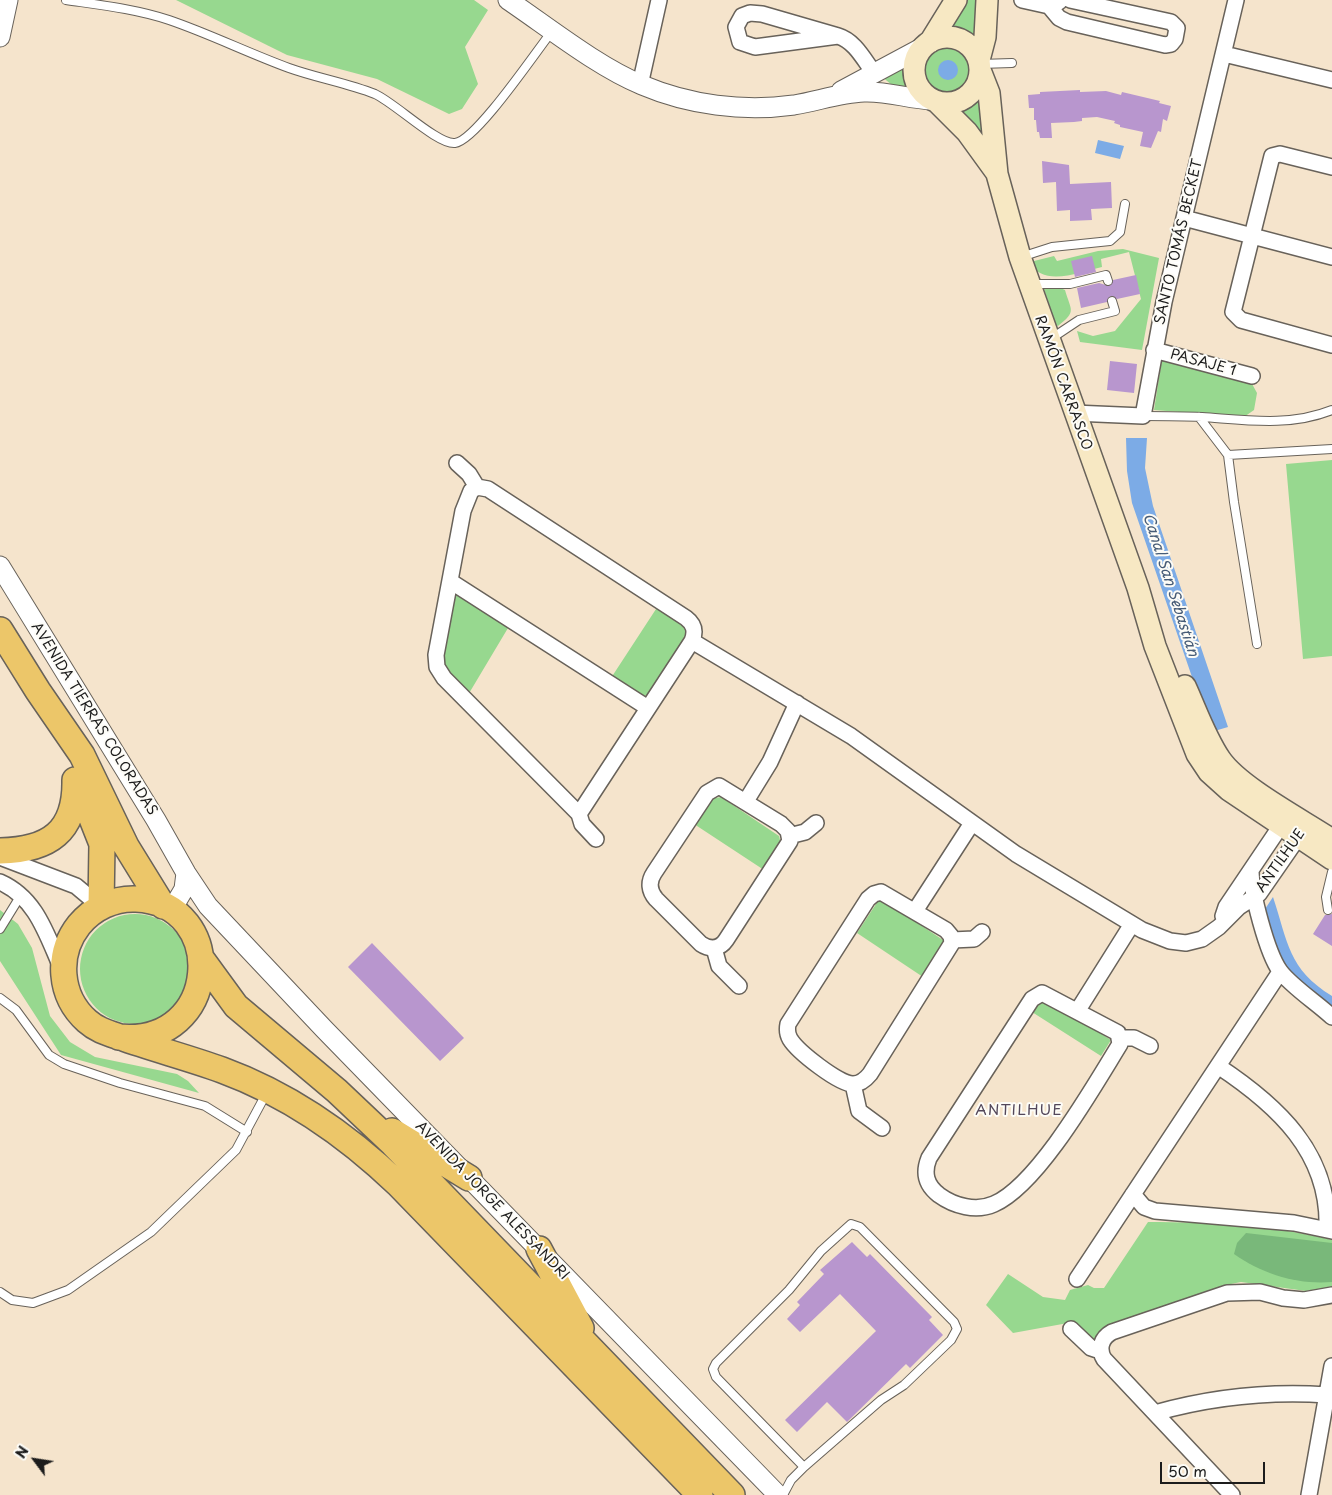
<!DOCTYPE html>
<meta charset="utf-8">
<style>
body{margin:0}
#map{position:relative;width:1332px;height:1495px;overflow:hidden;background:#f5e4cc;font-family:"Playpen Sans",sans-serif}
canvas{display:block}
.north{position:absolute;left:10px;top:1435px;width:50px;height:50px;-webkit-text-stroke:4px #fdfcf7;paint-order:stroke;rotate:301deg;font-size:14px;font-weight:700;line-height:20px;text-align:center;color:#1c1c1c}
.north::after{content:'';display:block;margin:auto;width:18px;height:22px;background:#1c1c1c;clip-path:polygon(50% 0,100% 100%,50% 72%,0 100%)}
.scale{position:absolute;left:1160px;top:1462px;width:105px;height:22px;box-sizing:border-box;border:2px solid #1c1c1c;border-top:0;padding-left:6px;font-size:15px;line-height:18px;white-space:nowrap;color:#1c1c1c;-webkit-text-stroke:4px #fdfcf7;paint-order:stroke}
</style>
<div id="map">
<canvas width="1332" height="1495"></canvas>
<div class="north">N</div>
<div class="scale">50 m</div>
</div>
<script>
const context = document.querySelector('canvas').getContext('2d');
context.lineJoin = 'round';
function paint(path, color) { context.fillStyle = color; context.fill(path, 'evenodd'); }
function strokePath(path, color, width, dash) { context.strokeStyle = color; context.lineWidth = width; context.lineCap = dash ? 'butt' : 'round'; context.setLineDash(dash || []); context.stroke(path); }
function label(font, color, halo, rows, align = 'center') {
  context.font = font + ' "Playpen Sans",sans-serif'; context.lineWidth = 4; context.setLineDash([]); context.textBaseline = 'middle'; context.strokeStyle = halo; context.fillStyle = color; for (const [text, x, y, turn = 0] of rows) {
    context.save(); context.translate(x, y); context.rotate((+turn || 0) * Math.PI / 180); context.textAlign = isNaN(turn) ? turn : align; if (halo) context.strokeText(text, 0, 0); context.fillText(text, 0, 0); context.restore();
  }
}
const green = new Path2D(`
 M176,0H474L488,10L465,47L478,84L462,109L449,114L377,79L287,55Z
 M967,0H976L977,39L961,29L945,26Z
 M923 70a25 25 0 1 1 50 0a25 25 0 1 1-50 0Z
 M906,61L904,73L910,87L892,85L881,76Z
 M979,98L987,143L956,112L966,109Z
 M1123,249L1159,258L1142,350L1080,342L1077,331L1093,336L1115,331L1141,299L1129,252L1101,259L1102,267C1080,272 1042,288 1030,262L1054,256L1057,261L1098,251Z
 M1058,287L1065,290C1071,311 1077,311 1058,326L1056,325L1044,289Z
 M1162,359L1251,382L1257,393L1254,410L1244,417L1154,410Z
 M1332,460V656L1303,659L1286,464Z
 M456,593L508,628L468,695L442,668Z
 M658,606L691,628L647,696L638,695L611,678Z
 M721,797L779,836L781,844L764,870L694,824L710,799Z
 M880,898L946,942L923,977L857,933Z
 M0,910L18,924L32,948L50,1016L70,1042L95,1057L177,1074L188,1081L199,1093L61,1055L0,961Z
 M80 969a55 55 0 1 1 110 0a55 55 0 1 1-110 0Z
 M1042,996L1111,1040L1101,1056L1032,1012Z
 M1148,1222C1211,1222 1271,1225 1332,1240V1287L1306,1291L1241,1282L1226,1285L1108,1327L1092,1342L1068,1323L1013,1333L986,1305L1008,1274L1043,1297L1065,1300L1070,1290L1088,1285L1094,1288H1104Z`);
const forest = new Path2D(`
 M1246,1233L1332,1243V1282C1298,1285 1262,1274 1234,1254L1237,1243Z`);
const water = new Path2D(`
 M938 70a10 10 0 1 1 20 0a10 10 0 1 1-20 0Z
 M1098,140L1124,146L1120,159L1095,153Z
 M1126,438H1147L1145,468L1153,506L1228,727L1211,732L1132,503L1127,471Z
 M1273,897C1288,942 1288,969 1332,996V1012L1302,987L1279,958L1263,912Z`);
const building = new Path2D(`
 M1080,90V92L1106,91L1121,95L1122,92L1160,101L1159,103L1171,106L1167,121L1163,119L1161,132L1158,131L1151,148L1140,146L1143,132L1120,127V125L1114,123L1115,121L1097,117L1082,118V121L1074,122L1051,123L1052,138H1040L1039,132H1037L1036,120H1034V108H1029L1028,95L1040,94V92Z
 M1042,161L1069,165L1070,184L1111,182L1112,208L1091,209L1092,220L1070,221V210L1057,211L1056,182L1043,183Z
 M1092,256L1096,272L1075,277L1071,261Z
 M1136,275L1140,294L1117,299L1111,296L1107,302L1081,308L1077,288L1099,283L1109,286L1113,280Z
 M1110,361L1137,364L1134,393L1107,390Z
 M1332,914V946L1313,934L1325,915Z
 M372,943L464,1038L440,1061L348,967Z
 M852,1242L867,1257L870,1254L932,1317L929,1320L943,1335L910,1368L906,1364L847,1422L827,1402L797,1432L785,1420L876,1331L840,1294L800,1332L787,1319L800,1305L797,1302L824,1274L820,1270Z`);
const service = new Path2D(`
 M66,0C100,5 136,9 169,20C210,34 248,53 289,68C317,78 347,83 375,94C395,103 438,145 455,143C476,141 537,50 553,30
 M980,64L1012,63
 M1021,257L1052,247L1110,241L1120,232L1125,204
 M1031,284H1070L1106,275L1108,281
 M1052,338L1079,320L1115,311L1112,301
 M1143,416C1163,416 1182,416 1202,417C1246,420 1290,427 1332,410
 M1199,417L1228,455L1234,502L1257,644
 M1228,455L1332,449
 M1328,910L1326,897L1332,872
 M0,929L21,895
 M0,998L16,1010L49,1055L64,1064L120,1083L205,1106L247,1132
 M851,1224L860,1227L954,1322L957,1329L951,1340L904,1385L881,1400L804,1467L716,1377L713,1369L716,1363L789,1290L821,1251Z
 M0,1292L12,1300L33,1303L68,1290L151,1232L236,1150L266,1094
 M783,1495L791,1480L804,1467`);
const minor = new Path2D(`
 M1022,0L1049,6L1059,2
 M1049,6L1059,18L1067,22L1165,45L1171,44L1175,39L1177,28L1171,22L1070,0
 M838,36L755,47L740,42L736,27L742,16L750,13L762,14L838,36C855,41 864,60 874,73
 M1224,54L1332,80
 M640,85L659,0
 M1332,167L1280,154L1272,156L1233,312L1241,320L1332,345
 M1184,218L1332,257
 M1154,350L1252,376
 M1074,413L1143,416L1164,302L1236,0
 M457,463L469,474L477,487
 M450,581L648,708
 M692,641L851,736L1016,854L1142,930L1170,941L1186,943L1202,939L1219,927L1239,907L1259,894L1304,829
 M719,786L781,824L788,831L790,841L726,940C720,949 710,950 701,944L656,899C649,891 648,882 654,873L707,793Z
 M746,801L770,762L797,703
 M579,814L692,641C696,631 694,624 686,618L488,489L477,487L471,491L463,511L436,655L437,667L444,678L579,814L582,824L596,839
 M789,836L805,832L816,823
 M0,857L76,886L101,907
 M1251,870C1251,892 1267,953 1280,971C1291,986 1317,1003 1332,1017
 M0,882C36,898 46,933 61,967
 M881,892L946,930L951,936L952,943L870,1074C866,1079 861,1084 853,1084C839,1084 798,1052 790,1039C787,1034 787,1029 788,1024L868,899L874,894Z
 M915,911L972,823
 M1223,916L1226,907L1286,818
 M952,940L974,939L982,932
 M714,948L719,966L739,986
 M1042,993L1118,1033L1120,1044C1094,1086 1038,1185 994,1204C976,1212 954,1206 939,1195C926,1185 923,1173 929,1158L1032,999Z
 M1078,1010L1132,924
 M1121,1038H1134L1150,1046
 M1218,1066C1277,1105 1330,1153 1327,1229
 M853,1084L859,1111L882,1128
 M1133,1194L1144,1207L1155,1211L1294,1223L1332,1231
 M1077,1279L1280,972
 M1071,1329L1091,1348L1100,1351
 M1155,1413C1212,1397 1268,1391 1327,1395
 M1232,1495L1104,1359C1098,1349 1101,1338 1112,1332L1227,1293L1260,1292L1283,1298L1304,1300L1332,1295
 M1309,1495L1332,1366`);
const tertiary = new Path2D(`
 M508,0C548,27 598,67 642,85C689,105 743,112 794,105C818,101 840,93 864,92C888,91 909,99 932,100
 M0,37L8,0
 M841,91L925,46
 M0,566L156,820L186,873L208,906L324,1029L778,1495
 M171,911L184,889L186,873`);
const secondary = new Path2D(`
 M914 70a33 33 0 1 1 66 0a33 33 0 1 1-66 0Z
 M930,42L956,0
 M979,60L985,37L987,0
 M980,70L989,93L997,174L1020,257L1138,588L1155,646L1197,754L1209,772L1229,790L1332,859
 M937,102L967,132L996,172
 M1185,686C1196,710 1205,737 1220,759C1239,787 1302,820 1332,840`);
const trunk = new Path2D(`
 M0,630L38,691L82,755L126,846L163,906
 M83,796L102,844L101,907
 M0,851C49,850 76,832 75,780
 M201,958L236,1006L337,1091L393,1144L732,1495
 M119,1037C221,1047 229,903 136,899C114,898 93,908 79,925C56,954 59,996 87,1021C97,1030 108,1033 120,1037C154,1049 189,1058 222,1070C290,1095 347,1135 399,1185L700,1495
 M392,1131L469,1178
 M539,1249L581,1328`);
const streetNames = [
 ["SANTO TOMÁS BECKET",1179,242,-77],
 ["PASAJE 1",1203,363,15],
 ["RAMÓN CARRASCO",1063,383,70],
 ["AVENIDA TIERRAS COLORADAS",94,719,58],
 ["ANTILHUE",1281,861,-55],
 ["AVENIDA JORGE ALESSANDRI",492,1201,46]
];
const waterNames = [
 ["Canal San Sebastián",1170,585,72]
];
const neighbourhoodNames = [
 ["ANTILHUE",1019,1111]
];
paint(green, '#97d88f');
paint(forest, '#79b87a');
paint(water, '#7cabe6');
paint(building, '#b896ce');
strokePath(service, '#68625a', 10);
strokePath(minor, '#68625a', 18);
strokePath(tertiary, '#68625a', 21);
strokePath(secondary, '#68625a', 24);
strokePath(trunk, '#68625a', 28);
strokePath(service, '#fff', 8);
strokePath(minor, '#fff', 15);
strokePath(tertiary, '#fff', 19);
strokePath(secondary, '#f7e8c3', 21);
strokePath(trunk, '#ecc669', 25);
label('14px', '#1c1c1c', '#fdfcf7', streetNames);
label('italic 15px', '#475c77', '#fdfcf7', waterNames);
context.letterSpacing = '1px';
label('15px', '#53475a', '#fdfcf7', neighbourhoodNames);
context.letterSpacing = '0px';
</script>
